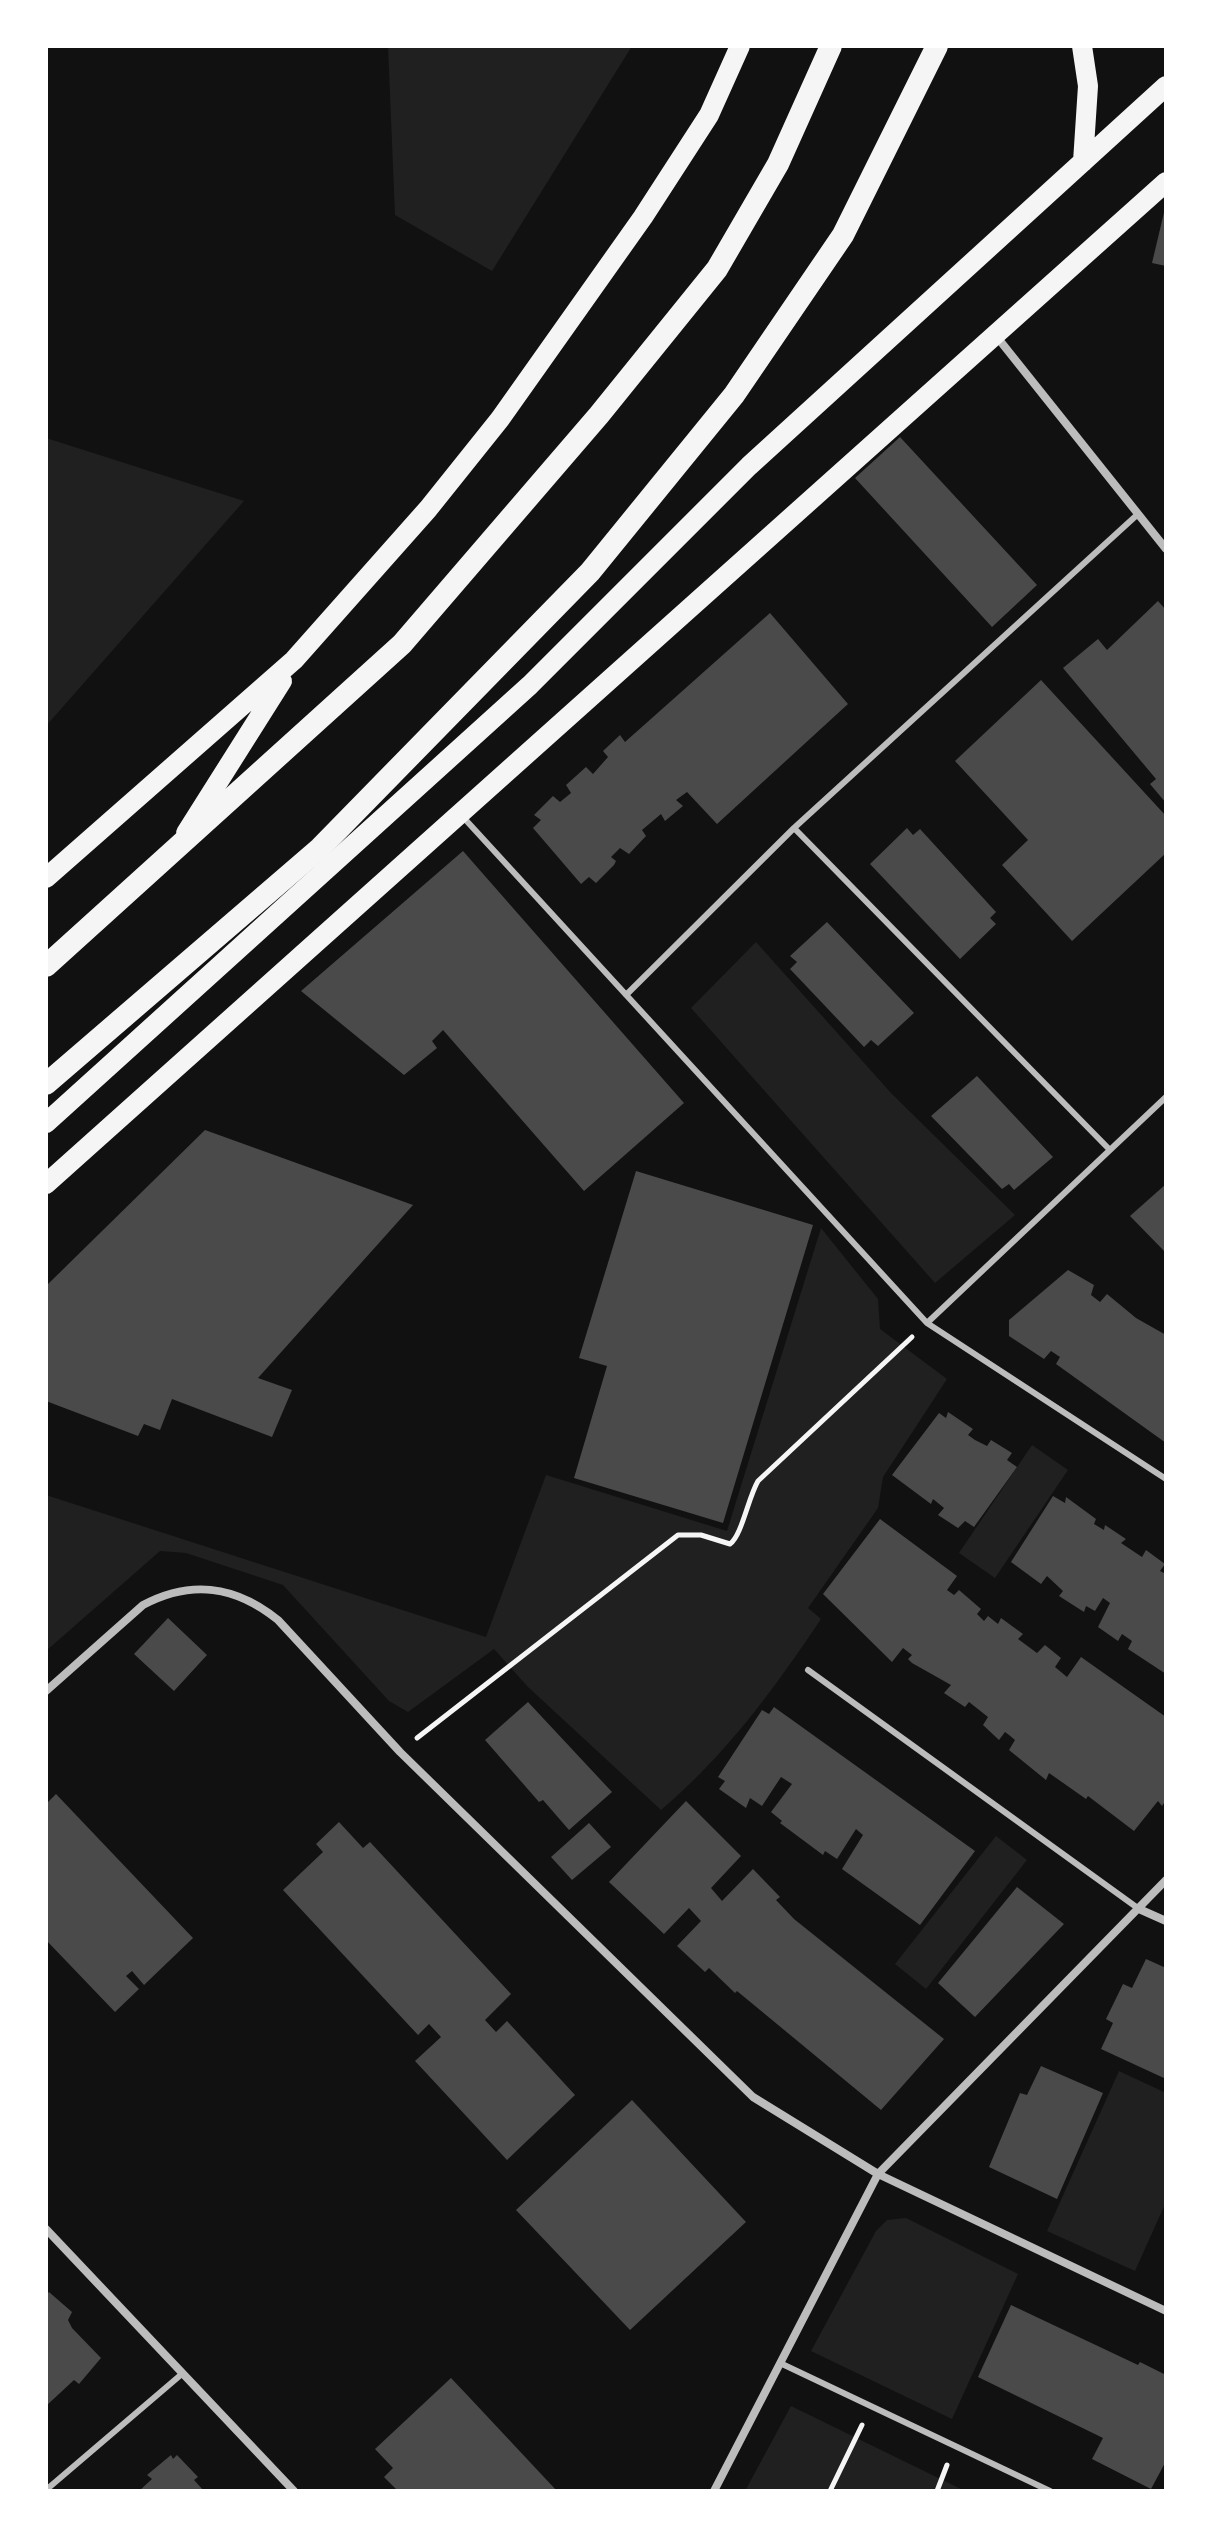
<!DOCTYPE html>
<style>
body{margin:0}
#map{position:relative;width:1212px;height:2537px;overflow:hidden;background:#111;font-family:"Public Sans",sans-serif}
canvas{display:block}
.frame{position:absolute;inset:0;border:48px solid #fff;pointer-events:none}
</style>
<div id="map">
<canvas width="1212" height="2537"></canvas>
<div class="frame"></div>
</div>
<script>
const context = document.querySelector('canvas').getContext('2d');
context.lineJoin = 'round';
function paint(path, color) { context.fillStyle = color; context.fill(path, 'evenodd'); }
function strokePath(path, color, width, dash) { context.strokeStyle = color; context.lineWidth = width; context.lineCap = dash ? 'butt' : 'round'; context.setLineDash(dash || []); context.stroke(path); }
const green = new Path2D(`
 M388,46H632L492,271L395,215Z
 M46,438L244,501L46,726Z
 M756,942L891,1093L1015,1215L935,1283L691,1008Z
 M821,1228L878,1299L880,1329L947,1379L883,1477L878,1508L808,1608L821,1619C775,1688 725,1756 661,1810L528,1687L494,1649L408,1712L389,1701L283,1585L186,1553L160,1551L46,1651V1495L486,1637L546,1475L727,1531Z
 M1032,1445L1068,1470L995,1578L959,1553Z
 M996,1836L1027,1860L926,1989L895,1964Z
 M1119,2071L1166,2093V2202L1135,2271L1047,2231Z
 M906,2218L1018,2274L952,2419L811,2351L876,2231L887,2220Z
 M791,2406L965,2491H745Z`);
const building = new Path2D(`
 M1166,204V266L1152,263Z
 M900,437L1037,585L992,627L855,478Z
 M1158,601L1166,610V803L1150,784L1156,779L1063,668L1098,639L1107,650Z
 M770,613L848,704L717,824L687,792L676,800L683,806L665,821L661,814L642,830L646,836L629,854L620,848L611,857L616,861L614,865L596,883L589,877L581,884L533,828L541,820L534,815L553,796L560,802L571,793L566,785L586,767L593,774L608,757L603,751L620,735L625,742Z
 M1041,680L1166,816V853L1072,941L1002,865L1028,840L955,761Z
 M907,828L913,835L920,829L996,912L990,918L996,924L960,959L870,864Z
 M463,851L684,1103L584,1191L443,1030L432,1041L437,1048L404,1075L301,991Z
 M827,922L914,1013L878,1046L871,1040L864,1047L790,969L797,962L790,956Z
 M977,1076L1053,1157L1014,1190L1009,1184L1002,1189L931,1116Z
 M205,1130L413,1205L258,1378L292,1390L272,1437L172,1399L160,1430L144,1424L138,1436L46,1401V1286Z
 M636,1171L813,1225L723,1523L574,1478L607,1366L579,1358Z
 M1166,1184V1253L1130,1216Z
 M1068,1270L1094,1285L1091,1295L1100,1302L1107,1294L1136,1318L1166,1335V1443L1056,1364L1060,1357L1051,1351L1044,1359L1009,1336V1320Z
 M948,1412L973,1429L968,1435L975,1440L987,1446L991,1440L1012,1453L1007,1460L1017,1467L974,1527L965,1521L958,1528L938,1515L944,1508L933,1499L931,1504L892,1475L939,1413L946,1418Z
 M1053,1496L1065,1503L1066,1497L1096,1519L1094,1524L1104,1530L1105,1525L1126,1539L1121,1543L1142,1557L1146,1550L1165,1564L1160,1571L1166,1574V1674L1128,1649L1132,1641L1122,1634L1118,1641L1098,1627L1110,1603L1103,1598L1095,1611L1086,1606L1084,1612L1059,1596L1063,1591L1047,1576L1041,1584L1011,1562Z
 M880,1519L957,1576L947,1590L954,1595L959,1590L981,1609L977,1614L984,1621L988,1616L998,1624L1001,1618L1023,1634L1018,1639L1037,1653L1045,1645L1061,1658L1055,1667L1067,1677L1081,1657L1166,1717V1800L1162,1806L1158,1801L1134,1831L1088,1796L1086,1799L1049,1773L1046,1780L1009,1750L1015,1740L1009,1735L1005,1732L999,1740L983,1725L988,1717L969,1702L965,1707L944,1693L951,1685L912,1663L908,1659L912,1655L903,1648L892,1662L823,1594Z
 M168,1618L207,1655L174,1691L134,1654Z
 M528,1702L612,1792L569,1830L543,1800L539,1802L485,1740Z
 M774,1707L975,1851L920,1925L842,1869L863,1835L856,1829L837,1859L825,1851L823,1855L780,1823L782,1821L771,1812L792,1784L781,1777L762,1806L750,1798L746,1808L719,1789L725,1781L718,1777L762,1710L769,1714Z
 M56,1794L193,1938L144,1985L132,1971L126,1976L139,1989L115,2012L46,1940V1804Z
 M686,1801L741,1856L711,1888L722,1901L753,1869L780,1897L776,1900L794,1919L944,2039L881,2110L737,1991L735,1993L709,1968L705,1972L677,1946L701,1921L689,1908L664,1934L609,1882Z
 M339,1822L363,1848L370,1842L511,1994L485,2020L496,2032L507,2021L575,2095L507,2160L415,2061L441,2037L429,2024L418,2035L283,1890L323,1852L316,1844Z
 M589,1823L611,1847L572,1880L551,1857Z
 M1017,1887L1064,1924L975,2017L938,1983Z
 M1146,1959L1166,1968V2079L1101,2049L1113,2023L1106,2019L1123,1984L1132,1988Z
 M1041,2066L1103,2093L1057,2199L989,2167L1020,2093L1027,2095Z
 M632,2100L746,2222L630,2330L516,2210Z
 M49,2292L72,2312L68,2320L72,2328L101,2358L79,2384L74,2380L46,2406V2295Z
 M1011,2305L1138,2365L1140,2362L1166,2375V2461L1151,2489L1092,2459L1103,2438L978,2377Z
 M451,2378L469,2397L557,2491H398L384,2477L393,2468L375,2449Z
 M171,2455L173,2459L177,2455L198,2477L194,2480L204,2491H139L152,2479L147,2475Z`);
const path = new Path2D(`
 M417,1738L678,1535H701L730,1544C742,1535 748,1498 758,1481L912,1337
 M830,2491L862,2425
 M937,2491L947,2465`);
const service = new Path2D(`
 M463,817L927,1323L1166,1479
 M794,828L1108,1148
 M626,995L794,828L1138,514
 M927,1323L1166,1097
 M808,1670L1139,1909
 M780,2363L1050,2491
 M46,2490L183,2373`);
const minor = new Path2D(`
 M997,337L1166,549
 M46,1691L143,1605C192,1579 236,1586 278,1620L400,1752L753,2097L878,2174L1166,2311
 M1139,1909L1166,1921
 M46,2229L294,2491
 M714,2491L878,2174L1166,1880`);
const primary = new Path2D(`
 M1082,46L1088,86L1083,162
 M186,833L282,681
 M46,878L294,660L428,509L500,419L643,217L709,115L740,46
 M46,1123L530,685L749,466L1166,86
 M46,1184L1166,182`);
const trunk = new Path2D(`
 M46,966L402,644L599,415L717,269L778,164L831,46
 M46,1084L320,848L590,572L734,395L843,235L937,46`);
paint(green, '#202020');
paint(building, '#4a4a4a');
strokePath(path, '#f5f5f5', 5);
strokePath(service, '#bcbcbc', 6);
strokePath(minor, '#bcbcbc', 8);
strokePath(primary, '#f5f5f5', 20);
strokePath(trunk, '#f5f5f5', 22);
</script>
